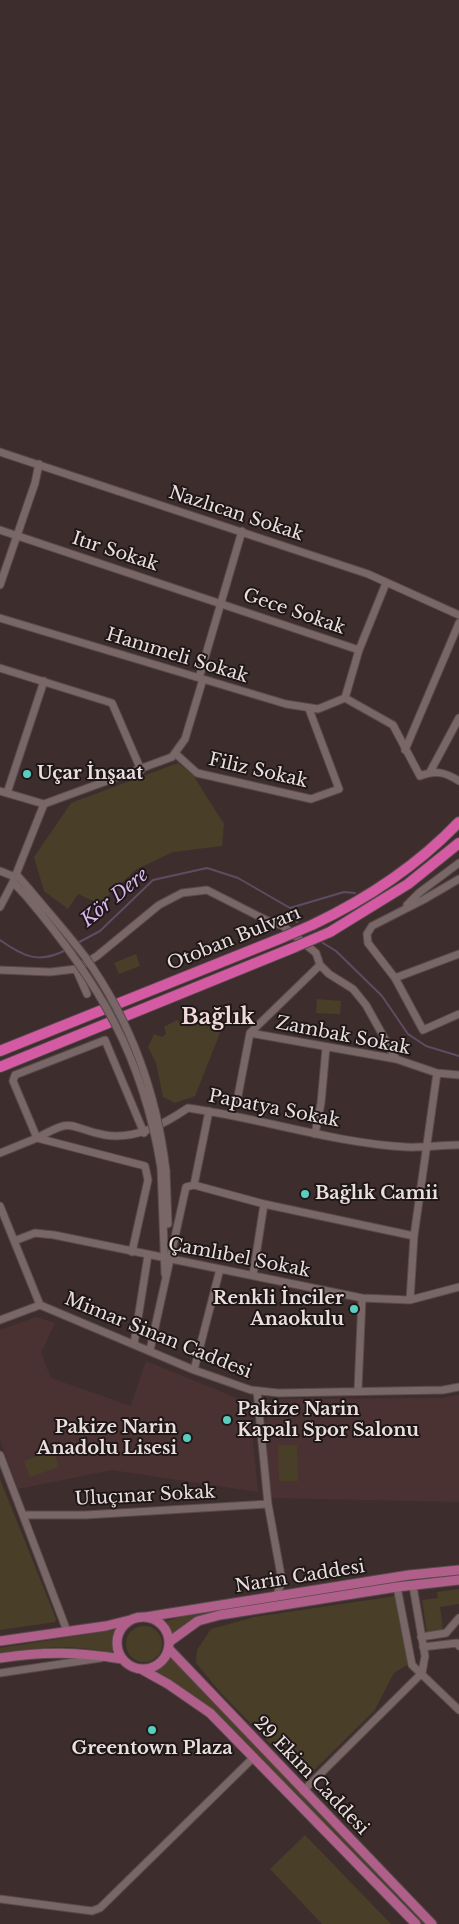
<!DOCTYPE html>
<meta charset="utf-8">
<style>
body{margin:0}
canvas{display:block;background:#3d2d2d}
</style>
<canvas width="459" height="1924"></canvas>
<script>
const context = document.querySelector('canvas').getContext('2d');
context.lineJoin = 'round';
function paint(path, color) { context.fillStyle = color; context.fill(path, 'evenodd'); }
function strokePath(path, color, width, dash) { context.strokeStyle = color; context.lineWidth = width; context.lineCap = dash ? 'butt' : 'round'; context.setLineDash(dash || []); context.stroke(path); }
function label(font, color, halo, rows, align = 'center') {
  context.font = font + ' "Libre Baskerville",serif'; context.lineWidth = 4; context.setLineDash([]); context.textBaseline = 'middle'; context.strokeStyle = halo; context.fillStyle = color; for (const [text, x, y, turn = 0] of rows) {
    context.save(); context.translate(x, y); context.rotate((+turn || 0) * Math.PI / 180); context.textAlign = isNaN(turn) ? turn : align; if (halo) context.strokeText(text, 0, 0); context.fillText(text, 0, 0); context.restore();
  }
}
const built = new Path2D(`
 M36,1317L55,1323L41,1353L51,1378L131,1406L146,1361L249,1403L258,1492L112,1470L18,1489L0,1440V1330Z
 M459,1395V1502L270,1498L265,1423L280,1399L443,1398Z`);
const green = new Path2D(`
 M178,763L193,775L224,824L222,846L173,852L135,870L100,904L78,894L68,909L44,891L34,857L71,803Z
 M136,954L140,966L119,974L114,963Z
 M317,999L341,1001L340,1014L316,1013Z
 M220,1013V1033L195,1096L175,1103L163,1097L156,1063L148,1047L154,1034L162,1037L166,1034L164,1027L177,1020L187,1027L194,1021Z
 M278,1445H297L298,1481H279Z
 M53,1450L59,1467L30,1477L24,1461Z
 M0,1479L56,1619L55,1622L0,1630Z
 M402,1582L225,1610L189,1621L173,1634L164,1622L190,1614Z
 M459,1589V1604L440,1607L443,1630L427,1632L422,1600L438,1598L437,1592Z
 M396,1596L410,1663L394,1673L374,1711L305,1779L221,1693L196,1663L197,1650L211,1629L254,1617Z
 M126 1644a18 18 0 1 1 36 0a18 18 0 1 1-36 0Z
 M115,1630L114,1651L112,1653C73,1644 39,1647 0,1653V1648Z
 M170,1653L429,1924H418L211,1711L151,1670L163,1664Z
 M305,1835L391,1924H322L270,1869Z`);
const stream = new Path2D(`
 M290,908L344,892L355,893
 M0,940C24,957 39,964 66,950
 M323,943L336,951L382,996L408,1034L426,1046L459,1056
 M70,947L100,931L153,880L207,868L238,878L290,908L297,922`);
const minor = new Path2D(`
 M0,452L368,574L459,615
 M0,530L359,650
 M0,585L35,483L39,464
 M0,618L286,704L318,709L345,698
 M0,668L112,703L141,770
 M199,678L242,531
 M345,698L393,725L420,776C436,770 445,772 459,781
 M345,698L359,650L386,583
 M405,750L459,623
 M176,754L197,773L311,799L339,789L309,709
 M430,772L459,718
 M0,791L44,804L172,757L185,739L203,679
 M7,793L44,681
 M0,871L15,877
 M16,874L30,890
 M459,879L423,900L372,926L367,934L368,943L395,978L423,1030L459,1014
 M13,882L26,896
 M407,905L420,892L459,863
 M0,907L13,882L44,804
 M76,969L87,994
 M0,970L50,972L76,969L97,956L159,905L182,893L207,890L266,920L283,926L316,953L320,965L329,974L353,989L366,1005L396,1059
 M395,978L459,954
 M250,1033L396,1059L437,1073L459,1075
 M230,1114L238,1096L250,1033L320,965
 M144,1133L105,1040L15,1075L13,1081L37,1138C77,1116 66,1128 105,1135C136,1140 164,1124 188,1108C261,1118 333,1143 406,1147C423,1148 442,1145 459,1145
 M315,1134L321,1103L326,1048
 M0,1153L37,1138L145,1166L148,1180L132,1252
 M161,1168L165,1274
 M166,1171L168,1224
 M194,1185L209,1111
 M0,1206L40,1305
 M14,1241L35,1233L54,1235L362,1298L410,1300L459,1287
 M253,1275L264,1204
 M410,1300L414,1236L437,1073
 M0,1320L40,1305L194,1370L251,1390L279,1393L443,1390L459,1387
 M134,1344L148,1255
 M150,1350L186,1187L194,1185L264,1204L414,1236
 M194,1370L220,1269
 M358,1390L362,1298
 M257,1391L268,1504L282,1581L276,1597
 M0,1455L67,1631
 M24,1515H85L268,1504
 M397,1587L412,1665L459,1710
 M421,1637L446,1633L459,1618
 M423,1647L457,1643L459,1646
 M0,1673L101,1658
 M303,1791L422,1673L425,1656L413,1586
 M0,1899L92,1911L100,1908L254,1757`);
const major = new Path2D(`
 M146,1617L409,1575L459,1570
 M117 1643a26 26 0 1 1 52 0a26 26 0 1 1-52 0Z
 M0,1641L106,1626L130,1620
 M169,1642L198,1621L220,1615L397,1587L459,1580
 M169,1649L432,1924
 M0,1658C44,1651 79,1652 122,1659
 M141,1669L168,1684L210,1713L416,1924`);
const highway = new Path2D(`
 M312,925C367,899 417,866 459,822
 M330,932L408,884L459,843
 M0,1051L284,937
 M0,1067L295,947`);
const minorBridge = new Path2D(`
 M30,890C49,913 69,935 86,958C131,1022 157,1094 166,1171
 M26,896C99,982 143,1056 161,1168`);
const highwayBridge = new Path2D(`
 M284,937L312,925
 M295,947L330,932`);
const markers = [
 [27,774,5,"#58cebf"],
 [305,1194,5,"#58cebf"],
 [354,1309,5,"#58cebf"],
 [227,1420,5,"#58cebf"],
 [187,1438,5,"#58cebf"],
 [152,1730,5,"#58cebf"]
];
const streetNames = [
 ["Nazlıcan Sokak",236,514,18],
 ["Itır Sokak",115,552,18],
 ["Gece Sokak",294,612,19],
 ["Hanımeli Sokak",177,656,17],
 ["Filiz Sokak",258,771,13],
 ["Otoban Bulvarı",234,939,-22],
 ["Zambak Sokak",343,1036,11],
 ["Papatya Sokak",274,1109,11],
 ["Çamlıbel Sokak",239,1258,11],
 ["Mimar Sinan Caddesi",158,1336,22],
 ["Uluçınar Sokak",145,1496,-3],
 ["Narin Caddesi",300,1577,-9],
 ["29 Ekim Caddesi",311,1776,46]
];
const poiNames = [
 ["Uçar İnşaat",37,774],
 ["Bağlık Camii",315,1194],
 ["Renkli İnciler",344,1299,"right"],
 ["Anaokulu",344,1320,"right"],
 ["Pakize Narin",237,1410],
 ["Kapalı Spor Salonu",237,1431],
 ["Pakize Narin",177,1428,"right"],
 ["Anadolu Lisesi",177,1449,"right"],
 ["Greentown Plaza",152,1749,"center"]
];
const waterNames = [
 ["Kör Dere",115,898,-39]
];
const districtNames = [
 ["Bağlık",218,1018]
];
paint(built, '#4a3232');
paint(green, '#493e28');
strokePath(stream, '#5e4d62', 2);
strokePath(minor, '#574a4a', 9);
strokePath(major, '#574a4a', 11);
strokePath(highway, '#574a4a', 12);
strokePath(minor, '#796666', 7);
strokePath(major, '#b05f8b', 9);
strokePath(highway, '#d55aa4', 10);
strokePath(minorBridge, '#574a4a', 9, []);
strokePath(highwayBridge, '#574a4a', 12, []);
strokePath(minorBridge, '#796666', 7);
strokePath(highwayBridge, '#d55aa4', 10);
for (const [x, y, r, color] of markers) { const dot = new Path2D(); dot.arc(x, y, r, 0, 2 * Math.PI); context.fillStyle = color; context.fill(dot); strokePath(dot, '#1f1717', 2); }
label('18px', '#eadfdf', '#1f1717', streetNames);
label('bold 18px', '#eadfdf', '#1f1717', poiNames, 'left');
label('italic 19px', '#dab5ef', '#1f1717', waterNames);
label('bold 22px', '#f0dada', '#1f1717', districtNames);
</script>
